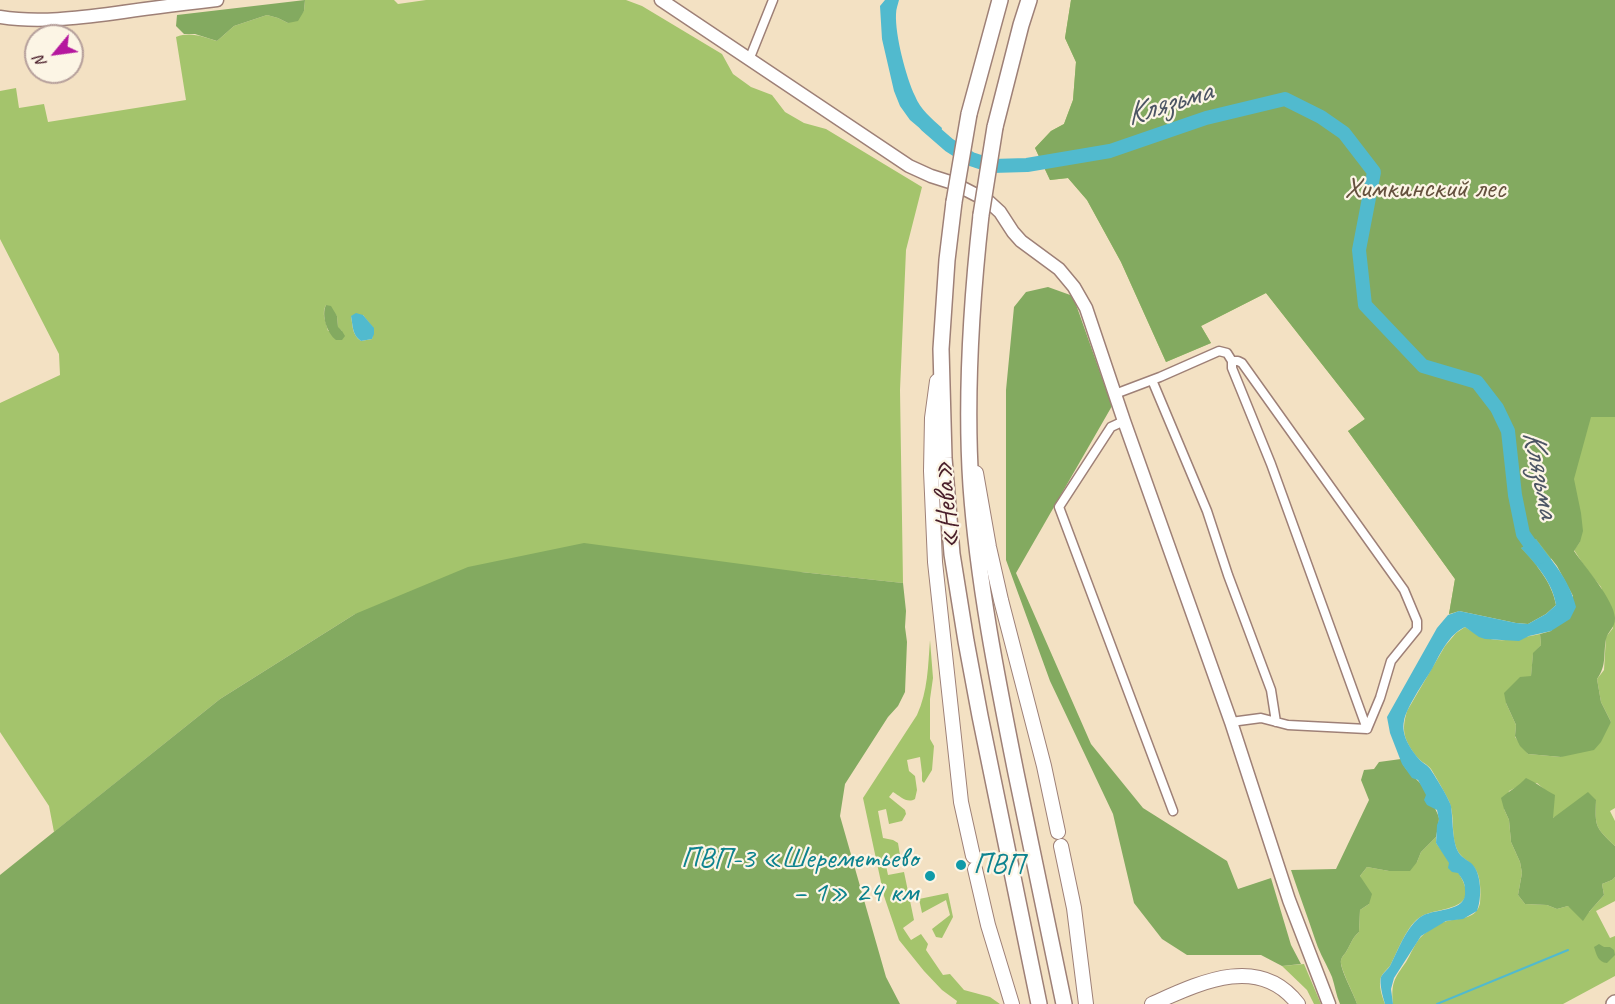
<!DOCTYPE html>
<meta charset="utf-8">
<style>
body{margin:0}
#map{position:relative;width:1615px;height:1004px;overflow:hidden;background:#f3e1c3;font-family:Caveat,sans-serif}
canvas{display:block}
.north{position:absolute;left:24px;top:24px;width:60px;height:60px;box-sizing:border-box;background:#fcf5e5;border:2px solid #b59f9b;border-radius:50%;rotate:241deg;font-size:16px;font-weight:700;line-height:24px;text-align:center;color:#4a1f2b}
.north::after{content:'';display:block;margin:auto;width:21px;height:27px;background:#b5179e;clip-path:polygon(50% 0,100% 100%,50% 72%,0 100%)}
</style>
<div id="map">
<canvas width="1615" height="1004"></canvas>
<div class="north">N</div>
</div>
<script>
const context = document.querySelector('canvas').getContext('2d');
context.lineJoin = 'round';
function paint(path, color) { context.fillStyle = color; context.fill(path, 'evenodd'); }
function strokePath(path, color, width, dash) { context.strokeStyle = color; context.lineWidth = width; context.lineCap = dash ? 'butt' : 'round'; context.setLineDash(dash || []); context.stroke(path); }
function label(font, color, halo, rows, align = 'center') {
  context.font = font + ' Caveat,sans-serif'; context.lineWidth = 4.5; context.setLineDash([]); context.textBaseline = 'middle'; context.strokeStyle = halo; context.fillStyle = color; for (const [text, x, y, turn = 0] of rows) {
    context.save(); context.translate(x, y); context.rotate((+turn || 0) * Math.PI / 180); context.textAlign = isNaN(turn) ? turn : align; if (halo) context.strokeText(text, 0, 0); context.fillText(text, 0, 0); context.restore();
  }
}
const green = new Path2D(`
 M305,0H394L398,4L426,0H626L642,6L722,54L733,74L751,87L772,95L785,112L804,123L826,129L922,187L906,250L900,390L903,583L801,572L355,614L220,699L54,832L49,806L0,732V403L60,375L59,354L0,239V91L16,88L19,108L44,104L48,122L186,100L176,37C191,31 203,37 217,41L234,26L267,15L278,18L288,23L304,11ZM326,305L337,316L338,328L342,331H328C326,321 321,314 326,305ZM363,315L374,329L372,339L361,341C352,335 353,327 351,316Z
 M1071,0H1615V808L1610,811L1615,821V846C1595,827 1595,827 1596,800L1553,818L1545,790L1537,783L1519,786L1509,791L1504,809L1509,820L1511,842L1520,862L1522,873L1518,895L1525,904L1547,905L1557,909L1568,906L1589,912L1604,895L1602,884L1612,880L1615,877V901L1596,911L1610,938L1615,936V976L1563,1004H1393C1391,983 1394,979 1406,962C1411,954 1415,942 1423,935C1429,930 1439,923 1447,921C1460,918 1477,919 1480,903C1481,893 1481,875 1474,867C1467,859 1460,858 1456,847C1451,833 1455,815 1449,801C1444,791 1437,779 1431,769C1427,764 1421,762 1417,757C1404,740 1401,731 1407,711L1445,646L1456,633L1465,627C1495,647 1508,640 1540,634L1541,645L1533,654L1531,677L1506,703L1516,725L1515,737L1528,754L1561,757L1611,722L1601,702L1597,679L1604,670L1606,637L1613,628L1601,587L1587,570L1574,550L1580,542L1459,611L1449,614L1455,579L1348,431L1365,419L1266,293L1201,326L1211,343L1166,362L1121,262L1087,200L1068,178L1050,180L1035,148L1051,131L1064,124L1073,100L1076,62L1065,38Z
 M930,640L933,678L930,699V739L934,746L932,770L924,783L922,781V773L920,757L907,760L909,771L915,776L917,790L915,799C907,804 900,796 893,792L889,797L905,810L906,814L902,821L889,824L886,809L878,811L883,838L893,840L898,843L900,855V856L885,861L888,875L904,872L914,920L903,928L911,940L921,934L928,944L926,950L943,975L950,974L964,990L990,997L1000,1004H956L957,1001L942,990L924,971L899,940L884,896L863,798L917,715C928,691 928,666 930,640Z
 M1436,837V843C1445,856 1467,878 1466,894C1464,910 1434,909 1422,916C1407,924 1398,951 1390,966C1387,969 1383,973 1381,977C1378,984 1382,997 1385,1004H1357C1354,994 1339,967 1341,960C1342,956 1345,954 1346,952C1351,944 1352,938 1359,932L1360,910L1369,904L1360,876L1367,867L1389,871L1417,862L1421,852Z
 M948,893L953,917L942,938L936,937L932,929L950,915L946,900L922,913L919,899Z
 M1304,964L1321,1004H1314L1307,990L1282,966Z`);
const forest = new Path2D(`
 M305,0L304,11L298,21L288,23L278,18L267,15L234,26L217,41L195,34H184L176,26L177,15Z
 M1071,0H1615V417H1591L1574,479L1581,513L1583,531L1580,542L1574,551C1585,567 1614,600 1615,618C1615,628 1608,631 1606,639C1603,655 1607,665 1597,679L1601,702L1611,722L1601,742L1594,750L1561,757L1528,754L1520,746L1515,736L1516,725L1506,703L1504,693L1520,677L1531,676L1533,653L1541,645L1540,634L1551,631L1573,596L1557,566L1536,539L1521,548C1536,564 1552,582 1556,605L1546,614L1528,624L1516,623L1459,611L1449,614L1455,579L1348,431L1365,419L1266,293L1201,326L1211,343L1166,362L1121,262L1087,200L1068,178L1050,180L1035,148L1051,131L1064,124L1073,100L1076,62L1065,38Z
 M1048,287L1073,296L1112,406L1016,573L1091,744L1143,808L1227,861L1238,889L1271,878L1291,945L1301,964L1282,966L1261,955H1187L1162,939L1134,903L1113,814L1050,681L1006,560V390L1014,307L1026,292Z
 M326,305L331,306L337,316L338,327L342,331L345,336L342,340H336C327,333 321,315 326,305Z
 M584,543L801,572L903,583L906,611L905,627L907,642L905,692L898,706L888,717L845,784L840,816L886,977L900,1004H0V875L220,699L355,614L468,567Z
 M1401,759C1403,768 1411,774 1418,781C1423,785 1438,812 1439,818C1439,824 1437,831 1436,837L1421,852L1417,862L1410,871H1389L1367,867L1360,876L1372,894L1369,904L1360,910L1359,932C1352,938 1351,944 1346,952C1345,954 1342,956 1341,960C1339,968 1354,994 1357,1004H1340C1336,995 1335,986 1332,977C1327,965 1320,954 1316,942C1308,918 1299,894 1291,870L1336,869L1369,800L1361,780L1364,770L1374,769L1379,762Z
 M1526,778C1537,783 1545,790 1555,795L1553,818L1588,792L1596,800C1595,827 1595,827 1615,846V877L1612,880L1602,884L1604,895L1589,912L1583,921L1568,906L1557,909L1547,905L1525,904L1518,895L1522,873L1520,862L1511,842L1509,820L1504,809L1501,798C1509,791 1519,786 1526,778Z
 M1599,944L1604,947H1610L1614,950L1615,955L1607,963C1598,962 1597,956 1594,947Z`);
const water = new Path2D(`
 M885,0H899C898,4 896,9 896,14C895,35 906,77 915,96C920,109 932,119 942,128L938,142L929,136L910,120L900,106L894,91L882,39L880,6Z
 M356,313L363,315L374,328V334L372,339L361,341C352,335 353,326 351,316Z
 M1536,539C1552,562 1569,578 1576,607L1570,619L1551,631L1529,636L1519,641L1485,639L1479,637L1465,627C1449,634 1440,654 1432,669C1424,682 1406,708 1404,721C1401,735 1410,748 1418,758C1422,763 1428,765 1431,770C1436,778 1449,798 1451,806C1453,820 1452,834 1456,847C1459,856 1464,858 1471,863C1482,872 1482,899 1477,911L1463,919L1446,921L1421,936L1394,978L1391,989L1393,1004H1385C1383,998 1379,983 1381,977C1383,973 1388,969 1390,966C1398,950 1405,930 1419,918C1432,907 1468,914 1465,890C1465,882 1462,879 1458,873L1452,872L1448,868L1449,863L1436,843L1437,825L1439,820L1437,810L1427,805L1424,800L1426,795L1418,780L1412,778L1402,764L1390,733L1387,717L1437,628L1448,615L1459,611L1516,623L1528,624L1546,614L1556,605C1553,583 1536,564 1521,548Z`);
const stream = new Path2D(`
 M1437,1004L1568,950`);
const river = new Path2D(`
 M926,125L949,145L971,159L992,166L1027,165L1110,151L1206,118L1285,99L1321,117L1344,133L1374,172L1359,250L1365,305L1423,366L1477,382L1497,408L1508,431L1515,495L1523,534L1539,557`);
const street = new Path2D(`
 M749,60L773,0
 M1232,361H1238L1242,363L1404,590L1417,621V629L1391,661L1380,698L1367,729L1271,464L1232,368Z
 M1152,380L1207,511L1228,575L1271,690L1276,722
 M1115,394L1160,377L1219,351L1227,353L1232,361
 M1124,421L1111,427L1059,507L1173,811
 M1231,722L1261,718L1288,725L1367,729`);
const secondary = new Path2D(`
 M661,0L909,166L931,176L953,183L988,201L1000,212L1013,232L1021,241L1059,269L1074,287L1086,308L1124,421L1231,722L1289,900L1329,1004
 M0,17C38,23 78,18 116,13C149,8 183,4 217,0`);
const primary = new Path2D(`
 M937,381L932,418L931,471L935,562L961,802L973,856
 M976,473L989,547L1001,600L1044,766L1058,832
 M1061,846L1074,908L1086,1004
 M975,869L988,925L1012,1004
 M1152,1004C1199,983 1259,953 1298,1004`);
const highway = new Path2D(`
 M969,114L1000,0
 M995,127L1021,25L1029,0
 M954,202L947,260L941,349L944,458L952,554L966,641L980,716L1039,1004
 M981,215C971,305 965,396 971,486C978,583 997,678 1016,773C1032,850 1048,927 1064,1004
 M1614,1004L1615,1003`);
const highwayBridge = new Path2D(`
 M954,202L969,114
 M981,215L995,127`);
const markers = [
 [961,865,6,"#0f9aa8"],
 [930,876,6,"#0f9aa8"]
];
const parkNames = [
 ["Химкинский лес",1425,189]
];
const streetNames = [
 ["«Нева»",947,505,-95]
];
const cultureNames = [
 ["ПВП-3 «Шереметьево",918,859],
 ["– 1» 24 км",918,893],
 ["ПВП",973,865,"left"]
];
const waterNames = [
 ["Клязьма",1169,104,-17],
 ["Клязьма",1540,474,79]
];
paint(green, '#a4c46c');
paint(forest, '#83aa60');
paint(water, '#51bace');
strokePath(stream, '#51bace', 2);
strokePath(river, '#51bace', 14);
strokePath(street, '#9e8077', 11);
strokePath(secondary, '#9e8077', 15);
strokePath(primary, '#9e8077', 16);
strokePath(highway, '#9e8077', 18);
strokePath(street, '#fff', 8);
strokePath(secondary, '#fff', 12);
strokePath(primary, '#fff', 14);
strokePath(highway, '#fff', 15);
strokePath(highwayBridge, '#9e8077', 18, []);
strokePath(highwayBridge, '#fff', 15);
for (const [x, y, r, color] of markers) { const dot = new Path2D(); dot.arc(x, y, r, 0, 2 * Math.PI); context.fillStyle = color; context.fill(dot); strokePath(dot, '#fcf5e5', 2); }
label('30px', '#65513e', '#fcf5e5', parkNames);
label('30px', '#4a1f2b', '#fcf5e5', streetNames);
label('30px', '#0d838f', '#fcf5e5', cultureNames, 'right');
label('italic 32px', '#4c5564', '#fcf5e5', waterNames);
</script>
